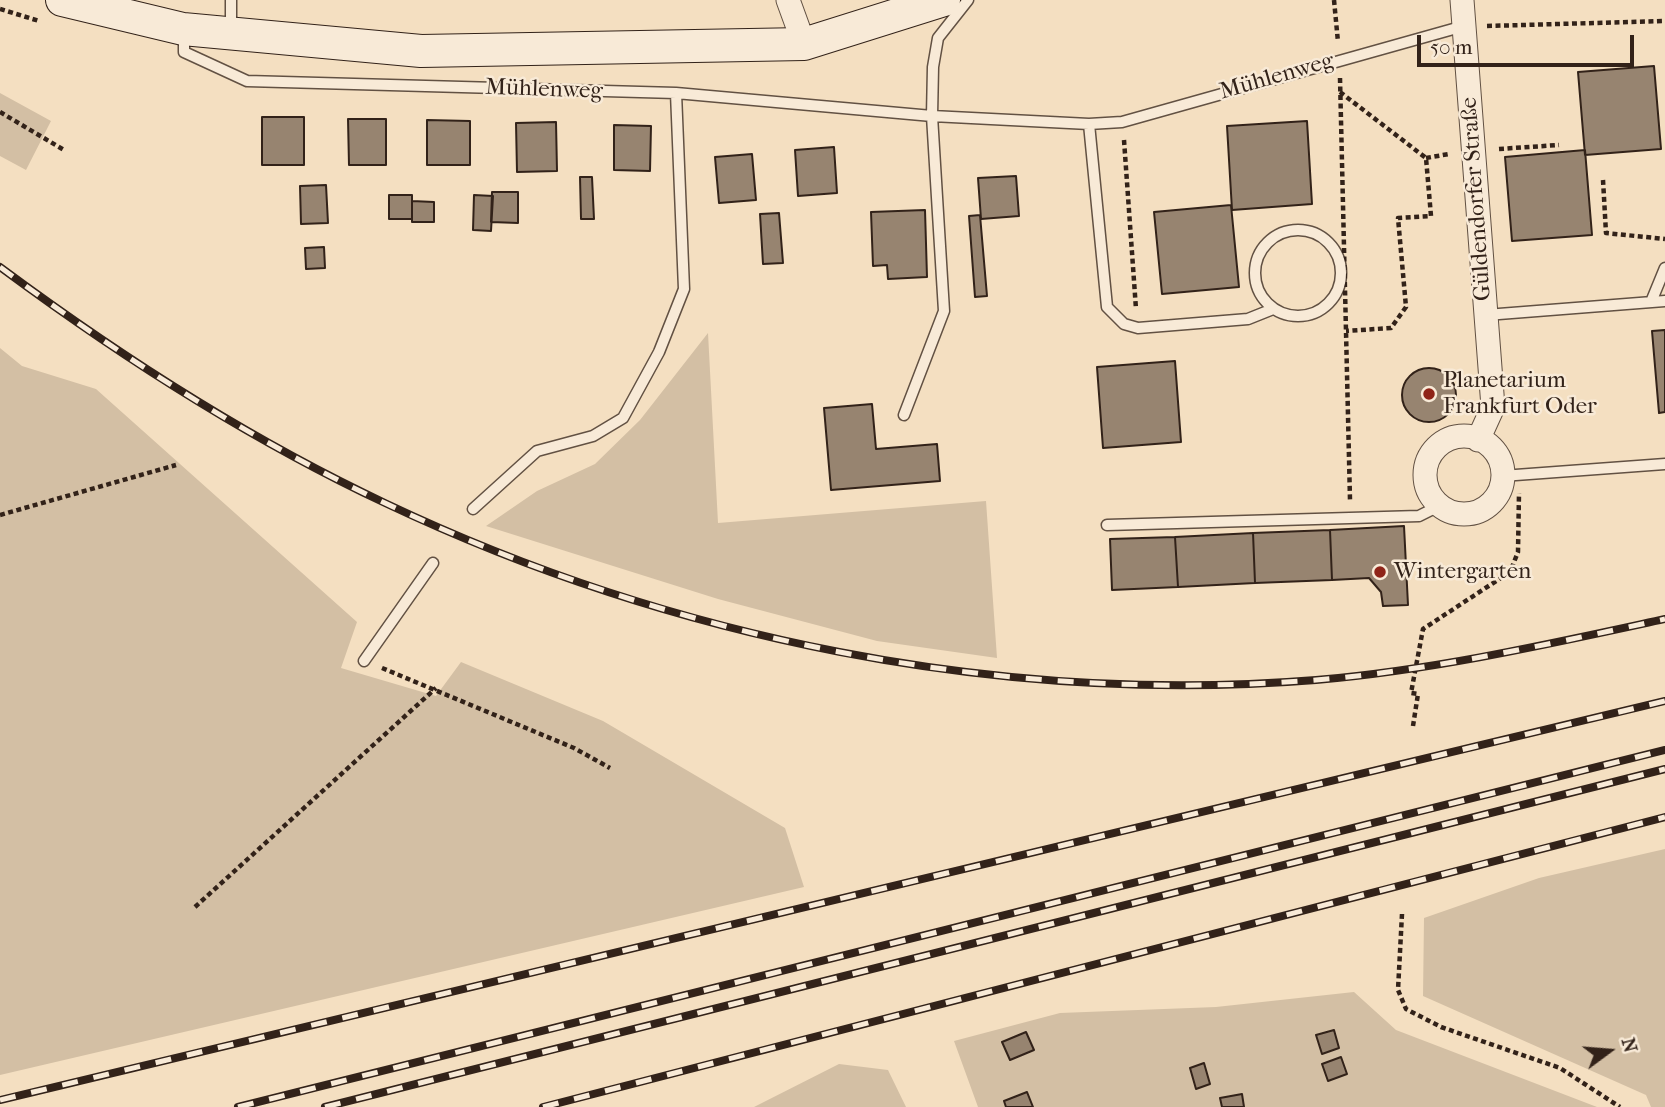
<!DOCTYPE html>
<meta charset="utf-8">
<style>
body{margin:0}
#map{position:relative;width:1665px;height:1107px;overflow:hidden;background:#f4dfc1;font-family:"IM FELL French Canon",serif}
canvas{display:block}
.north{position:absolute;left:1574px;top:1016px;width:70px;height:70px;-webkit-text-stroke:5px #f8ead7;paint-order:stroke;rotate:74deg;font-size:19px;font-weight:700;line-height:28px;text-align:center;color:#322219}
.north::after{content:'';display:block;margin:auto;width:24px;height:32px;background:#322219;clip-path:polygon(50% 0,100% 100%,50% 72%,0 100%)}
.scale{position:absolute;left:1417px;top:35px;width:217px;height:32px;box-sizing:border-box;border:4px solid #322219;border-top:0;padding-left:9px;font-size:21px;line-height:24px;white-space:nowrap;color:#322219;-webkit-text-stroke:5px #f8ead7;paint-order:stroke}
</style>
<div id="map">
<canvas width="1665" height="1107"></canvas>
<div class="north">N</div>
<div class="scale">50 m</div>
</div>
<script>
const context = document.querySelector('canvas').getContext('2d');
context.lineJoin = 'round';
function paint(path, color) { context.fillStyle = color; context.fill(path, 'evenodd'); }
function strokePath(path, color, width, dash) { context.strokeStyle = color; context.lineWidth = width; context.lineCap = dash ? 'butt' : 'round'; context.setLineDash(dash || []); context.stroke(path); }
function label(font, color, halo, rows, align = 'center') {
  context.font = font + ' "IM FELL French Canon",serif'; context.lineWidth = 5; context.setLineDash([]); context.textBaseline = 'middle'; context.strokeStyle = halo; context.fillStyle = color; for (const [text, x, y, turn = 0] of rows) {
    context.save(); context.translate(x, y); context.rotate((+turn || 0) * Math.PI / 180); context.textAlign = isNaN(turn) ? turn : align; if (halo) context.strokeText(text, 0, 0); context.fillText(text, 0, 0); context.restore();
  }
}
const green = new Path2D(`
 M0,93L51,121L26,170L0,156Z
 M708,333L718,523L986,501L997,658L877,641L718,599L486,526L537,491L595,464L640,420Z
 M0,348L22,366L96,389L357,622L341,668L436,696L461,662L603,721L785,828L804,887L0,1075Z
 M1665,849V1107H1651L1646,1095L1423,996L1424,918L1539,878Z
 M1354,992L1396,1030L1597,1107H978L954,1041L1060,1013L1216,1007Z
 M839,1064L888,1070L906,1107H754Z`);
const building = new Path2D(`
 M1654,66L1661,149L1585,155L1578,72Z
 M262,117H304V165H262Z
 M348,119H386V165H349Z
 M427,120L470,121V165H427Z
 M1307,121L1312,204L1232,210L1227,126Z
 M556,122L557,171L517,172L516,123Z
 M614,125L651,126L650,171L614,170Z
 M834,147L837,193L798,196L795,150Z
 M1585,150L1592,235L1512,241L1505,157Z
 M752,154L756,200L719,203L715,157Z
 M1016,176L1019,216L981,219L978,178Z
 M580,177H592L594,219H581Z
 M326,185L328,223L301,224L300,186Z
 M492,192H518V223L491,222Z
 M389,195H412V219H389Z
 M474,195L493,196L491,231L473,230Z
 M412,201L434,202V222H412Z
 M1231,205L1239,287L1162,294L1154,212Z
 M925,210L927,277L888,279L887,265L873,266L871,212Z
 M779,213L783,263L763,264L760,214Z
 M980,215L987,296L975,297L969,216Z
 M324,247L325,268L306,269L305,248Z
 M1665,330V412L1659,413L1652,331Z
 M1175,361L1181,442L1103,448L1097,367Z
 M1402 395a27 27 0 1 1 54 0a27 27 0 1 1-54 0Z
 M872,404L876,449L937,444L940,481L831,490L824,408Z
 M1404,526L1408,605L1383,606L1381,592L1369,578L1332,580L1330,530Z
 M1330,530L1332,580L1255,583L1253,533Z
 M1253,533L1255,583L1178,587L1175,537Z
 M1175,537L1178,587L1112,590L1110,539Z
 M1334,1030L1339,1048L1322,1054L1316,1035Z
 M1026,1032L1034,1050L1010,1060L1002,1042Z
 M1341,1057L1347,1074L1328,1081L1322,1064Z
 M1204,1063L1210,1084L1196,1089L1190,1068Z
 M1027,1092L1033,1107H1006L1004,1101Z
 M1242,1094L1244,1107H1222L1220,1098Z`);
const path = new Path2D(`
 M1334,0L1338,42
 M0,9L39,21
 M1487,26L1665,21
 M1340,78L1350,500
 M1340,92L1426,158L1431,216L1398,218L1406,307L1391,328L1346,331
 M0,112L64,150
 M1124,140L1136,309
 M1499,149L1559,145
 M1426,158L1449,154
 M1603,180L1606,233L1665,239
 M0,515L176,465
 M382,668L574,748L610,768
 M1413,726L1418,694L1411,693L1423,629L1510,572L1518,552L1519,493
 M195,907L436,688
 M1402,914L1398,990L1406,1009L1441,1027L1560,1068L1620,1107`);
const lane = new Path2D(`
 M184,31V52L247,81L676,93L932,116L1089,124L1122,122L1464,26
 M231,31V0
 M1089,124L1107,307L1124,324L1138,328L1248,319L1273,309
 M1255 273a43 43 0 1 1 86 0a43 43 0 1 1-86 0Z
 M1651,302L1665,268
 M1486,315L1665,301
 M904,415L944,311L932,116L933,67L938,38L968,0
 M1502,476L1665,464
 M473,509L537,451L593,436L623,418L659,352L684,289L676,93
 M1107,525L1419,516L1439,506
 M364,661L433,563`);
const street = new Path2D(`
 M788,0L804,44
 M1462,0L1493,407L1478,440
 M1425 475a39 39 0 1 1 78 0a39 39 0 1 1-78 0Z`);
const secondary = new Path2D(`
 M62,0L183,29L421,51L804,44L944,0`);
const rail = new Path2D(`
 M0,267C120,356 249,439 385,503C672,639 999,705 1316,680C1434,670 1549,644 1665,619
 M0,1100L1665,701
 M238,1107L1665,750
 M325,1107L1665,769
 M543,1107L1665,817`);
const markers = [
 [1429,394,7,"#8f2418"],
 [1380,572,7,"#8f2418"]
];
const streetNames = [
 ["Mühlenweg",1277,77,-16],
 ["Mühlenweg",544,90,2],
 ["Güldendorfer Straße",1477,199,-94]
];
const poiNames = [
 ["Planetarium",1443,381],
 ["Frankfurt Oder",1443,407],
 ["Wintergarten",1394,572]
];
paint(green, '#d3bfa4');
paint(building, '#978470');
strokePath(building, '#322219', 2);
strokePath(lane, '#625143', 13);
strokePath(street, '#625143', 25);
strokePath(secondary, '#322219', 34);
strokePath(path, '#322219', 4.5, [5, 3.5]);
strokePath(lane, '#f8ead7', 10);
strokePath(street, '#f8ead7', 23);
strokePath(secondary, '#f8ead7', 32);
strokePath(rail, '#322219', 8);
strokePath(rail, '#f8ead7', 5, [16]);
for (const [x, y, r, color] of markers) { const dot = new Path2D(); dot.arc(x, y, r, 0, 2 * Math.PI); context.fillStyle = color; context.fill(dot); strokePath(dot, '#f8ead7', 2.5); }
label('23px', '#322219', '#f8ead7', streetNames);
label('23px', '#322219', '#f8ead7', poiNames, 'left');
</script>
